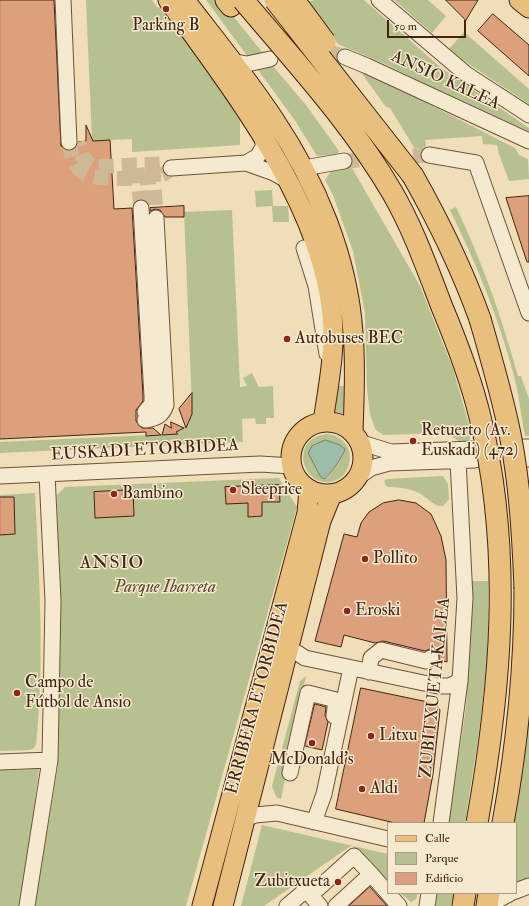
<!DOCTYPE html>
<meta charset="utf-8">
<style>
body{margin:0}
#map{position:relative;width:529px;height:906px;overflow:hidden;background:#efdeb7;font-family:"IM FELL Double Pica",serif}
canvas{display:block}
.legend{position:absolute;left:387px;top:822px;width:130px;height:72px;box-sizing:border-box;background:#f5ead0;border:1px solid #ae9a84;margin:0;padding:5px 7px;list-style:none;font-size:12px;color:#432312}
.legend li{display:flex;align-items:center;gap:8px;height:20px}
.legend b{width:20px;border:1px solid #ae9a84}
.scale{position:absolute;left:387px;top:20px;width:79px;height:18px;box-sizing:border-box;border:2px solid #432312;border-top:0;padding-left:5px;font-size:12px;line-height:14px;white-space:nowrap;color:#432312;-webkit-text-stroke:3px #f5ead0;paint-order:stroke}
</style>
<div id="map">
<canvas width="529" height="906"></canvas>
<ul class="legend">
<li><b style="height:5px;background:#e8bf7c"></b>Calle</li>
<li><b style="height:11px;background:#b7c18f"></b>Parque</li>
<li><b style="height:11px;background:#dca07d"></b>Edificio</li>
</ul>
<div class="scale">50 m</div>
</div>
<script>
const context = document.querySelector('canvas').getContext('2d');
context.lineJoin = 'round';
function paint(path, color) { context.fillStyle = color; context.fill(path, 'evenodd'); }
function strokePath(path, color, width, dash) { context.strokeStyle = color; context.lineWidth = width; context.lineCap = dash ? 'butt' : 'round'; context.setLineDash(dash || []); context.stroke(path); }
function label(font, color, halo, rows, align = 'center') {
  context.font = font + ' "IM FELL Double Pica",serif'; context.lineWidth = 3; context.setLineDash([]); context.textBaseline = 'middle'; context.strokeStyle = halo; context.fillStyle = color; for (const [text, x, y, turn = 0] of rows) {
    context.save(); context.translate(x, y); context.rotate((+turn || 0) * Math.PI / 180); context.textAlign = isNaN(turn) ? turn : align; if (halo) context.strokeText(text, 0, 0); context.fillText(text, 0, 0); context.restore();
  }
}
const green = new Path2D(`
 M86,0H152L158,8L164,4L240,114V145L132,152V139L92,141Z
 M206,0H220L263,53L248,57Z
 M314,0H364L439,66L529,128V136L385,64L338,44L308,2Z
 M394,0H428L446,16L432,33Z
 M464,32L529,89V104L460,58L449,49Z
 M272,65L306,105L339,151L337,154L317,156L294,119L258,70Z
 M358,68L515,148L519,155L528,159L529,179L509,181L499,154L497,145L483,144L482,136L425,140L426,147L415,149L390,108L386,107Z
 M342,168H352L420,286L453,369L469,425L470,441L460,442L447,433L383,435L375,429L370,414L367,389L365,313L353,251L333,195L325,180L331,171Z
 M272,190L273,206H288L289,222H273L272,206L256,207L255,191Z
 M456,207C483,264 501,315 518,376H521L529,399V436H525C521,416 519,395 514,376C499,318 476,263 450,210Z
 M232,210L240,387L247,386L243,378L252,373L259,387L273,386L274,418H266V424H256L255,418L242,419L243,442L0,453V442L172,434C185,429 192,421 192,407L184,212Z
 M337,386H348L346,415L334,411L336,403Z
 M327,434C348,436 357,457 344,475C310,503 281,440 327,434ZM328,441L344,447C343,454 332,473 327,478L320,476L308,453L314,444Z
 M443,476L448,484L449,499L443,506C433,507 427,497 419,493C408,488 398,487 387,487L384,481L387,479Z
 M279,478L297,507L186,906H35L58,766L60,602L57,495L65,487Z
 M35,493C39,577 45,661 36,745L33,749L29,750L0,751V495Z
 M468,581H488C488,613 489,646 485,678C481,727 472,775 465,823H449L466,707L469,652Z
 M306,676L281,799L276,797L272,786L300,681Z
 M529,708V882L516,887V823H512Z
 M39,769L26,872L19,906H0V770Z
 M262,825L388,854V881L352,845L264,906H241Z
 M400,893H418L416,899L411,902Z
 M436,893H454L451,906H433Z`);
const water = new Path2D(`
 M326,440L340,445L345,449C345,453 328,478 324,479L320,476L308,453L312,446Z`);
const building = new Path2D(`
 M0,0H54L61,146L70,151L77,146L78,142L86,141V125L93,141L110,140L114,209L132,208L143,396V401L136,410V421L142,428H153L161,435L146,436V432L0,439Z
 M446,0H478L466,20Z
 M493,14L529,45V76L478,31Z
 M529,196V262H527L506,198Z
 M184,206V217H165L160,210L155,209L150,211V208Z
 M192,393V414L186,428L179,409Z
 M171,422L184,428L176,432L178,434L162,435L165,424L171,428Z
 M279,485L280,502H262V516L248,517V503L226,504L225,487Z
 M133,490L134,516L95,518L94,492Z
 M0,497H14L15,534L0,535Z
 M399,500L416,503L431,514L441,536L446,560L447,662L439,660V654L435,650L430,649L425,651L383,641L375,643L344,635L341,647L315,641L344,534L357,537L361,523L369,512L383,503Z
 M361,688L428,702L436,705L440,710L433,774L424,823H395L336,809Z
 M315,704L326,707L325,715L328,722L322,750L305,746Z
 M370,887L387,906H349Z`);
const minorTunnel = new Path2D(`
 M282,57L311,51L324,50L345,57
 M69,142C71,156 75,169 88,175C97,180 152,179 162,175C165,174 169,170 171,168L162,164L94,167C82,161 81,154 78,142
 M344,161L429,155
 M153,167L156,218
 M137,168L141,208`);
const minor = new Path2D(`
 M63,0L69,142
 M379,0L466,74L529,115
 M345,57L367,66L529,141
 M231,61L247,64L270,59
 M429,155L476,163L529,313
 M246,163L274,173L290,182
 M171,168L246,163L258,156L263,147V138
 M304,168L344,161
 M141,208L152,396V404L145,412
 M304,248L316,286L327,354
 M145,420C157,418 162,416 166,405L156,218
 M359,442L391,452L474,449
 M524,447H529
 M527,459H529
 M0,476L260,464L292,466
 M358,477L371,468L389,463L475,460
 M288,647L305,658L438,686H449L460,681
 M369,672L371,658L381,650L426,661L431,658
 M0,762L50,760
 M290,773L308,693L336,700L334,716
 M245,819L255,815L277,813L388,839
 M314,822L324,794L351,668
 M441,823L460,681L465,598L458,460
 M371,874L399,906
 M516,891L529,886
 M311,895L354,856L371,874L336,906
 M498,900L511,893
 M27,906L50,760L53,601L47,474
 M287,906L306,890L320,906
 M427,906L429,893`);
const major = new Path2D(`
 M168,0C233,91 320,200 332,314C336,350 328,387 323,422
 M185,0C215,39 247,78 274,119C316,182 348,257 353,333C356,366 354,400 353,433
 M519,0L529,8
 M291 458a36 36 0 1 1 72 0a36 36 0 1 1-72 0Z
 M202,906L307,513L309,489
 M223,906L321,521L332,494`);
const highway = new Path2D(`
 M226,0L231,6
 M413,176C439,222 462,269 480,319
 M503,823C517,746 525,667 525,589
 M463,906L465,893
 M487,906L489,893`);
const highwayBridge = new Path2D(`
 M243,0C295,62 351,122 392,192C413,228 427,268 442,307C457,343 471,379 480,417C513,552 501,688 477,823
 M275,0L413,176
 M294,0L325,42
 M480,319C491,357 502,395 510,434C520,485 523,537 525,589`);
const markers = [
 [166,9,4,"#8f2418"],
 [287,339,4,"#8f2418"],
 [413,441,4,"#8f2418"],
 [233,490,4,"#8f2418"],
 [114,494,4,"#8f2418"],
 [365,559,4,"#8f2418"],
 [347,611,4,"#8f2418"],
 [17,693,4,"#8f2418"],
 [371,736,4,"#8f2418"],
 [312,743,4,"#8f2418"],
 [362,789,4,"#8f2418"],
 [338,882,4,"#8f2418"]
];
const poiNames = [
 ["Parking B",166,26,"center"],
 ["Autobuses BEC",295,339],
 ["Retuerto (Av.",421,431],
 ["Euskadi) (472)",421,451],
 ["Sleeprice",241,490],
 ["Bambino",122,494],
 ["Pollito",373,559],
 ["Eroski",355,611],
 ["Campo de",25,683],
 ["Fútbol de Ansio",25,703],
 ["Litxu",379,736],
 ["McDonald's",312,760,"center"],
 ["Aldi",370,789],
 ["Zubitxueta",330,882,"right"]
];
const streetNames = [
 ["ANSIO KALEA",445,81,25],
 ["EUSKADI ETORBIDEA",145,451,-3],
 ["ZUBITXUETA KALEA",436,688,-84],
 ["ERRIBERA ETORBIDEA",258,698,-75]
];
const parkNames = [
 ["Parque Ibarreta",165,588]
];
const neighbourhoodNames = [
 ["ANSIO",112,564]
];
paint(green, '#b7c18f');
paint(water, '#9bbda9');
strokePath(water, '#787f6d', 1);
paint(building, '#dca07d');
strokePath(building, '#432312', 1);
strokePath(minorTunnel, '#cdb996', 15, [15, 8]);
strokePath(minor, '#6e523b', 17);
strokePath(major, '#432312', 21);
strokePath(highway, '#432312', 23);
strokePath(minor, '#f5ead0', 15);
strokePath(major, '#e8bf7c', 19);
strokePath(highway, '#e8bf7c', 21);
strokePath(highwayBridge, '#432312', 23, []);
strokePath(highwayBridge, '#e8bf7c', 21);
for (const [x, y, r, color] of markers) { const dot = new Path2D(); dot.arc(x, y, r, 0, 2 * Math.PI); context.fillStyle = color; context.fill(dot); strokePath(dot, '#f5ead0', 1.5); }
label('17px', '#432312', '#f5ead0', poiNames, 'left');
label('17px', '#432312', '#f5ead0', streetNames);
label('italic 17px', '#604a31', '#f5ead0', parkNames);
context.letterSpacing = '1px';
label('18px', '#432312', '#f5ead0', neighbourhoodNames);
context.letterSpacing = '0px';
</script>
